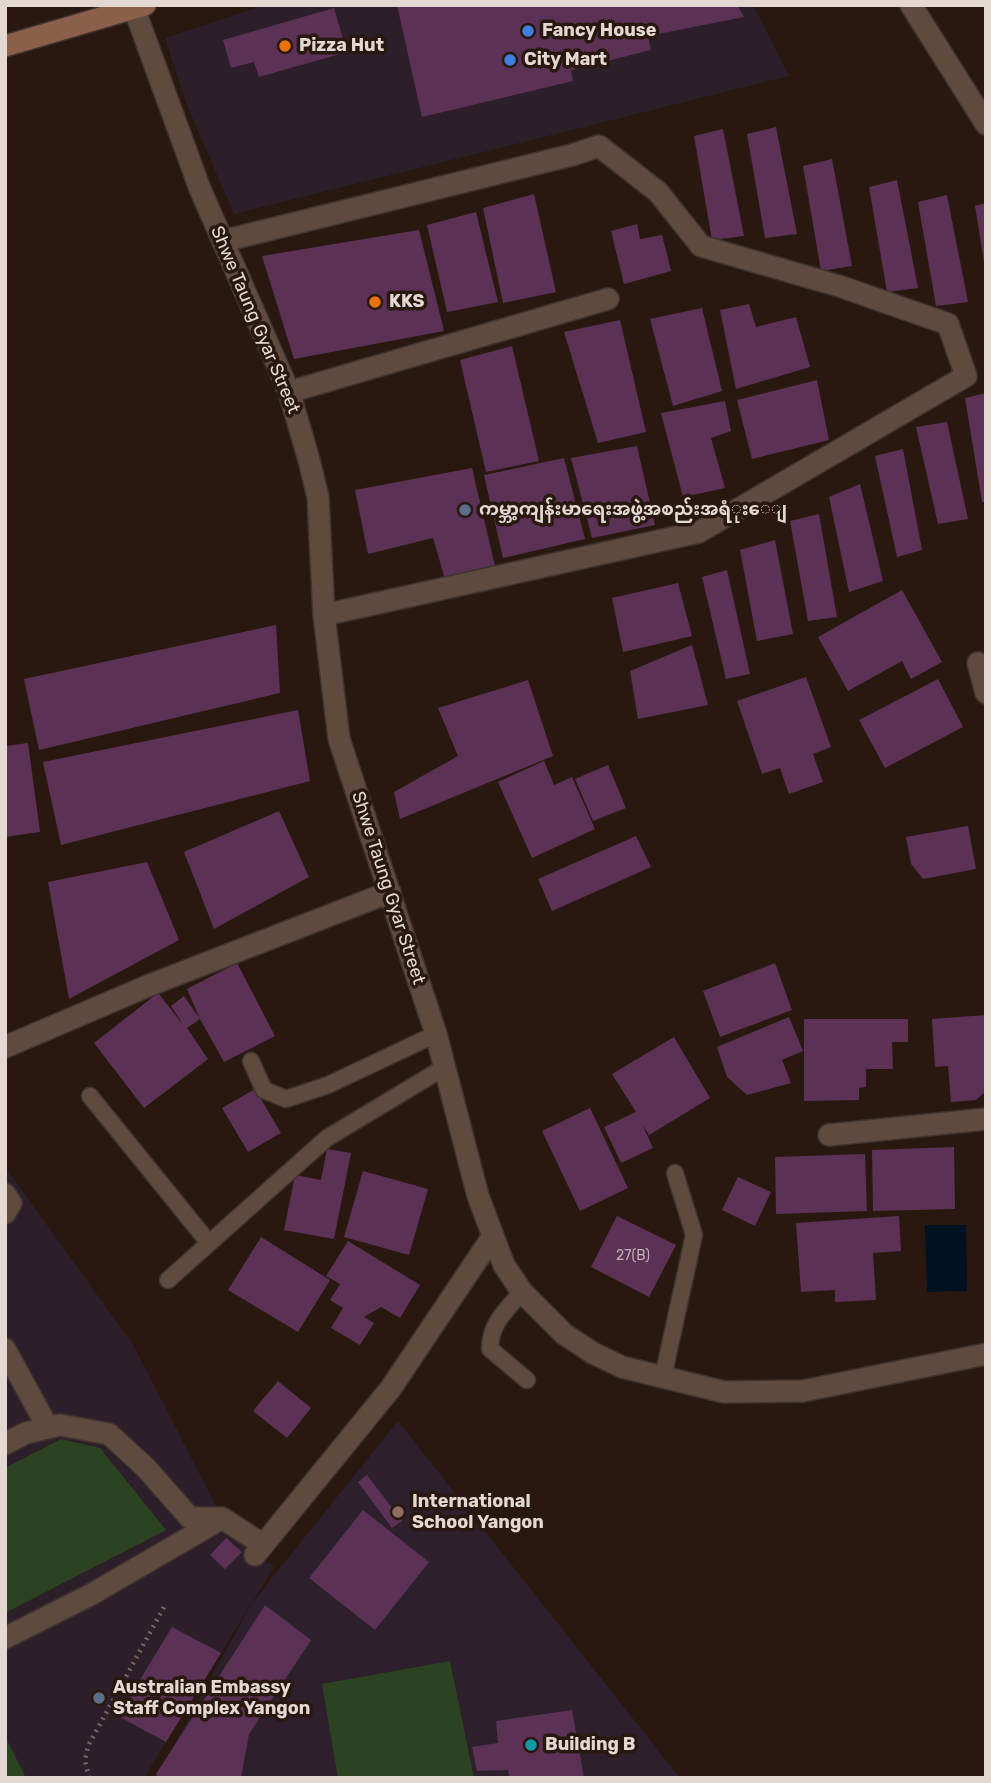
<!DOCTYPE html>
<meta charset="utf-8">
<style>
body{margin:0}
#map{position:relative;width:991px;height:1783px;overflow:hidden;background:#29180f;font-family:Rubik,sans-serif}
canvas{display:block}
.frame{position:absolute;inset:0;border:7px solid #e4d8d2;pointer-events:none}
</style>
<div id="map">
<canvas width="991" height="1783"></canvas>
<div class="frame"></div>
</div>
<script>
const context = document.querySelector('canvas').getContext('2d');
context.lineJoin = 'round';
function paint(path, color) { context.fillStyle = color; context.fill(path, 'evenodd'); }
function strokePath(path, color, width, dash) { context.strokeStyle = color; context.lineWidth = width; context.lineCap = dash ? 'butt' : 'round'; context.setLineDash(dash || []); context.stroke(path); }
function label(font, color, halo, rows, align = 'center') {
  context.font = font + ' Rubik,"Noto Sans Myanmar",sans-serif'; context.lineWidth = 7; context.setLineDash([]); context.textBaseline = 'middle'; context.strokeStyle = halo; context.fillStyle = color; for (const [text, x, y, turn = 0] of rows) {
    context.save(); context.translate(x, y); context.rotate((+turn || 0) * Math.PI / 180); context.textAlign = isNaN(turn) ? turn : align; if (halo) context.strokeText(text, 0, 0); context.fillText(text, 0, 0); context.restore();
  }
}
const commercial = new Path2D(`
 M265,5H753L789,76L234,214L186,103L165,38Z
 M5,1167L134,1346L222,1518L227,1537L232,1535L274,1567L147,1773L149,1778H5Z`);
const education = new Path2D(`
 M398,1421L680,1778H159L158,1774L252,1603Z`);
const green = new Path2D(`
 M61,1439L100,1448L166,1530L5,1613V1468Z
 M450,1661L474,1778H338L322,1684Z
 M5,1736L26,1778H5Z`);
const water = new Path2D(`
 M925,1225H966L967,1291L927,1292Z`);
const building = new Path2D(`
 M397,5H737L744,17L648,36L651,50L571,70L573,81L422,117Z
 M334,8L347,52L259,77L254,62L231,68L223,40Z
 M776,127L797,234L765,238L747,134Z
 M723,129L744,236L712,240L694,136Z
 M832,159L852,266L821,271L803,166Z
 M897,180L918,288L887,292L869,187Z
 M534,194L556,292L503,303L483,208Z
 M947,195L968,302L936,306L918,202Z
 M986,203V262H984L975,206Z
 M476,212L498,302L447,312L427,225Z
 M637,224L640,239L662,235L671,271L624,284L611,231Z
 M419,230L444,331L294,359L262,256Z
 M749,304L756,327L796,317L810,367L736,389L720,310Z
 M702,308L722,391L673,406L650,319Z
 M620,320L646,432L598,443L564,332Z
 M512,346L539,461L486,472L460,360Z
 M817,380L829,440L752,459L737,400Z
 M986,393V502H982L965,398Z
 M725,401L731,431L711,438L725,488L683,497L661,413Z
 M947,422L968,519L938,524L916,427Z
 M637,446L655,525L592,538L571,458Z
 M903,449L922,550L897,557L875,456Z
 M564,458L585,539L503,558L484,475Z
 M472,468L495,566L445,579L433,538L368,554L355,490Z
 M860,484L883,581L849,592L829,497Z
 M819,514L837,617L808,621L790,521Z
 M775,540L793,634L757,641L740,550Z
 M727,570L750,674L726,679L702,577Z
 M678,583L692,636L623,652L612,598Z
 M902,590L942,662L911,679L902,661L848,691L818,637Z
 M276,625L280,693L39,750L24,679Z
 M692,645L708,705L638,719L630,671Z
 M806,677L831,747L813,754L823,782L789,794L780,768L762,774L737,701Z
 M938,679L963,727L885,768L859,720Z
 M528,680L553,756L400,819L394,792L458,756L438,708Z
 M298,710L310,781L61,845L43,762Z
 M28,743L40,832L5,837V746Z
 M544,761L554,785L572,777L595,829L532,858L498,782Z
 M608,765L626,808L593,821L575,779Z
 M279,811L309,877L214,929L184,852Z
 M968,826L976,869L923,879L911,864L906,837Z
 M636,836L651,867L552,911L538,879Z
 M147,862L179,940L69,999L48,882Z
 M237,963L275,1036L224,1062L200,1019L187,1028L208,1059L144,1108L94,1043L158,993L184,1026L171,1006L184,996L200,1019L187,989Z
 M775,963L792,1010L720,1037L703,991Z
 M986,1015V1091L976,1100L951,1102L948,1066L935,1067L932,1019Z
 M789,1017L803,1051L782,1060L791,1083L747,1095L727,1077L717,1047Z
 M804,1019H908V1042H892L893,1069H866V1087L859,1088V1100L804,1101Z
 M674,1037L710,1098L649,1135L642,1124L653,1148L621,1163L604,1127L636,1112L612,1074Z
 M255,1089L281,1133L248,1152L222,1108Z
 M590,1108L628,1188L580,1211L542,1131Z
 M954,1147L955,1209L873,1211L872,1150Z
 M327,1149L351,1153L334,1239L284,1230L295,1175L321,1180Z
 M865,1154L867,1211L776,1214L775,1157Z
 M363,1171L428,1189L409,1255L344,1237Z
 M738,1177L771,1192L755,1226L722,1210Z
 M617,1216L676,1245L649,1297L591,1267Z
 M899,1216L901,1251L873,1253L876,1300L835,1302V1290L801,1292L796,1223Z
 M261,1237L330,1280L298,1332L228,1290Z
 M348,1241L420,1285L400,1318L381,1307L364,1317L374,1323L360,1345L331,1328L343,1308L330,1300L340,1284L326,1276Z
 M278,1381L311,1408L287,1438L253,1411Z
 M367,1475L402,1521L392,1528L358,1482Z
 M363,1510L429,1562L375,1630L309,1578Z
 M226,1538L242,1552L225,1569L210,1555Z
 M265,1605L311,1640L249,1734L241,1778H158L156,1774Z
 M172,1627L221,1653L166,1742L118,1716Z
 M572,1710L584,1778H509L508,1770L477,1771L472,1747L498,1743L496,1721Z`);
const path = new Path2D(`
 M89,1778L85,1760L88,1746L164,1607`);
const lane = new Path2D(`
 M251,1061L264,1090L286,1099L328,1085L436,1034
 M90,1096L209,1243
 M168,1280L327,1138L445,1067
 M522,1292C506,1310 490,1324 490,1349L527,1380
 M663,1377L694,1235L675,1173`);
const street = new Path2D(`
 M911,5L986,124
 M134,8L200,189L289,392L309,460L318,497L324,615L339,739L436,1034L478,1196L504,1265L522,1292L564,1334L593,1353L622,1367L724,1392L803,1391L986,1354
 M223,241L572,155L599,146L658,192L701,246L839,286L948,324L966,376L699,532L324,615
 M289,392L608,299
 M978,663L986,693
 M5,1047L150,985L390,892
 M829,1135L986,1119
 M5,1194L11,1203L5,1213
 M5,1349L48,1428
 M5,1444L26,1433L60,1425L109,1434L146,1468L190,1518H222L262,1544
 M255,1555L391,1388L493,1236
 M5,1638L92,1594L221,1519`);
const secondary = new Path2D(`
 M5,46L145,5`);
const markers = [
 [528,31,7,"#3f7fe0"],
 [285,46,7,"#e8710a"],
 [510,60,7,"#3f7fe0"],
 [375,302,7,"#e8710a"],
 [465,510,7,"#5c6f8a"],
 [398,1512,7,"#8d6e63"],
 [99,1698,7,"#5c6f8a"],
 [531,1745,7,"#0f9aa8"]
];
const numberNames = [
 ["27(B)",633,1256]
];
const poiNames = [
 ["Fancy House",542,31],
 ["Pizza Hut",299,46],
 ["City Mart",524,60],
 ["KKS",389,302],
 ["ကမ္ဘာ့ကျန်းမာရေးအဖွဲ့အစည်းအရံုးေျ",479,510],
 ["International",412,1502],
 ["School Yangon",412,1523],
 ["Australian Embassy",113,1688],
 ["Staff Complex Yangon",113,1709],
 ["Building B",545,1745]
];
const streetNames = [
 ["Shwe Taung Gyar Street",255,320,67],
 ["Shwe Taung Gyar Street",388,888,72]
];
paint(commercial, '#2d1f2a');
paint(education, '#2d1f2b');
paint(green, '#2b4320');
paint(water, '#001121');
paint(building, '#5b3255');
strokePath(lane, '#3f332e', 19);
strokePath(street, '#3f332e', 24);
strokePath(secondary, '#3f332e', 24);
strokePath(path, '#766760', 4.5, [2, 5]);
strokePath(lane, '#5e4a3f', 16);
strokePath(street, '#5e4a3f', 21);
strokePath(secondary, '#8c5f4a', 21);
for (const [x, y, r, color] of markers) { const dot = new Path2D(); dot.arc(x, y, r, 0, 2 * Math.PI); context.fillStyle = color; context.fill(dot); strokePath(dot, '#29180f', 2.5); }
label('14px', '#c2aeb3', null, numberNames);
label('bold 18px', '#e4d8d2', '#29180f', poiNames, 'left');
label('18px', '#e4d8d2', '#29180f', streetNames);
</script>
